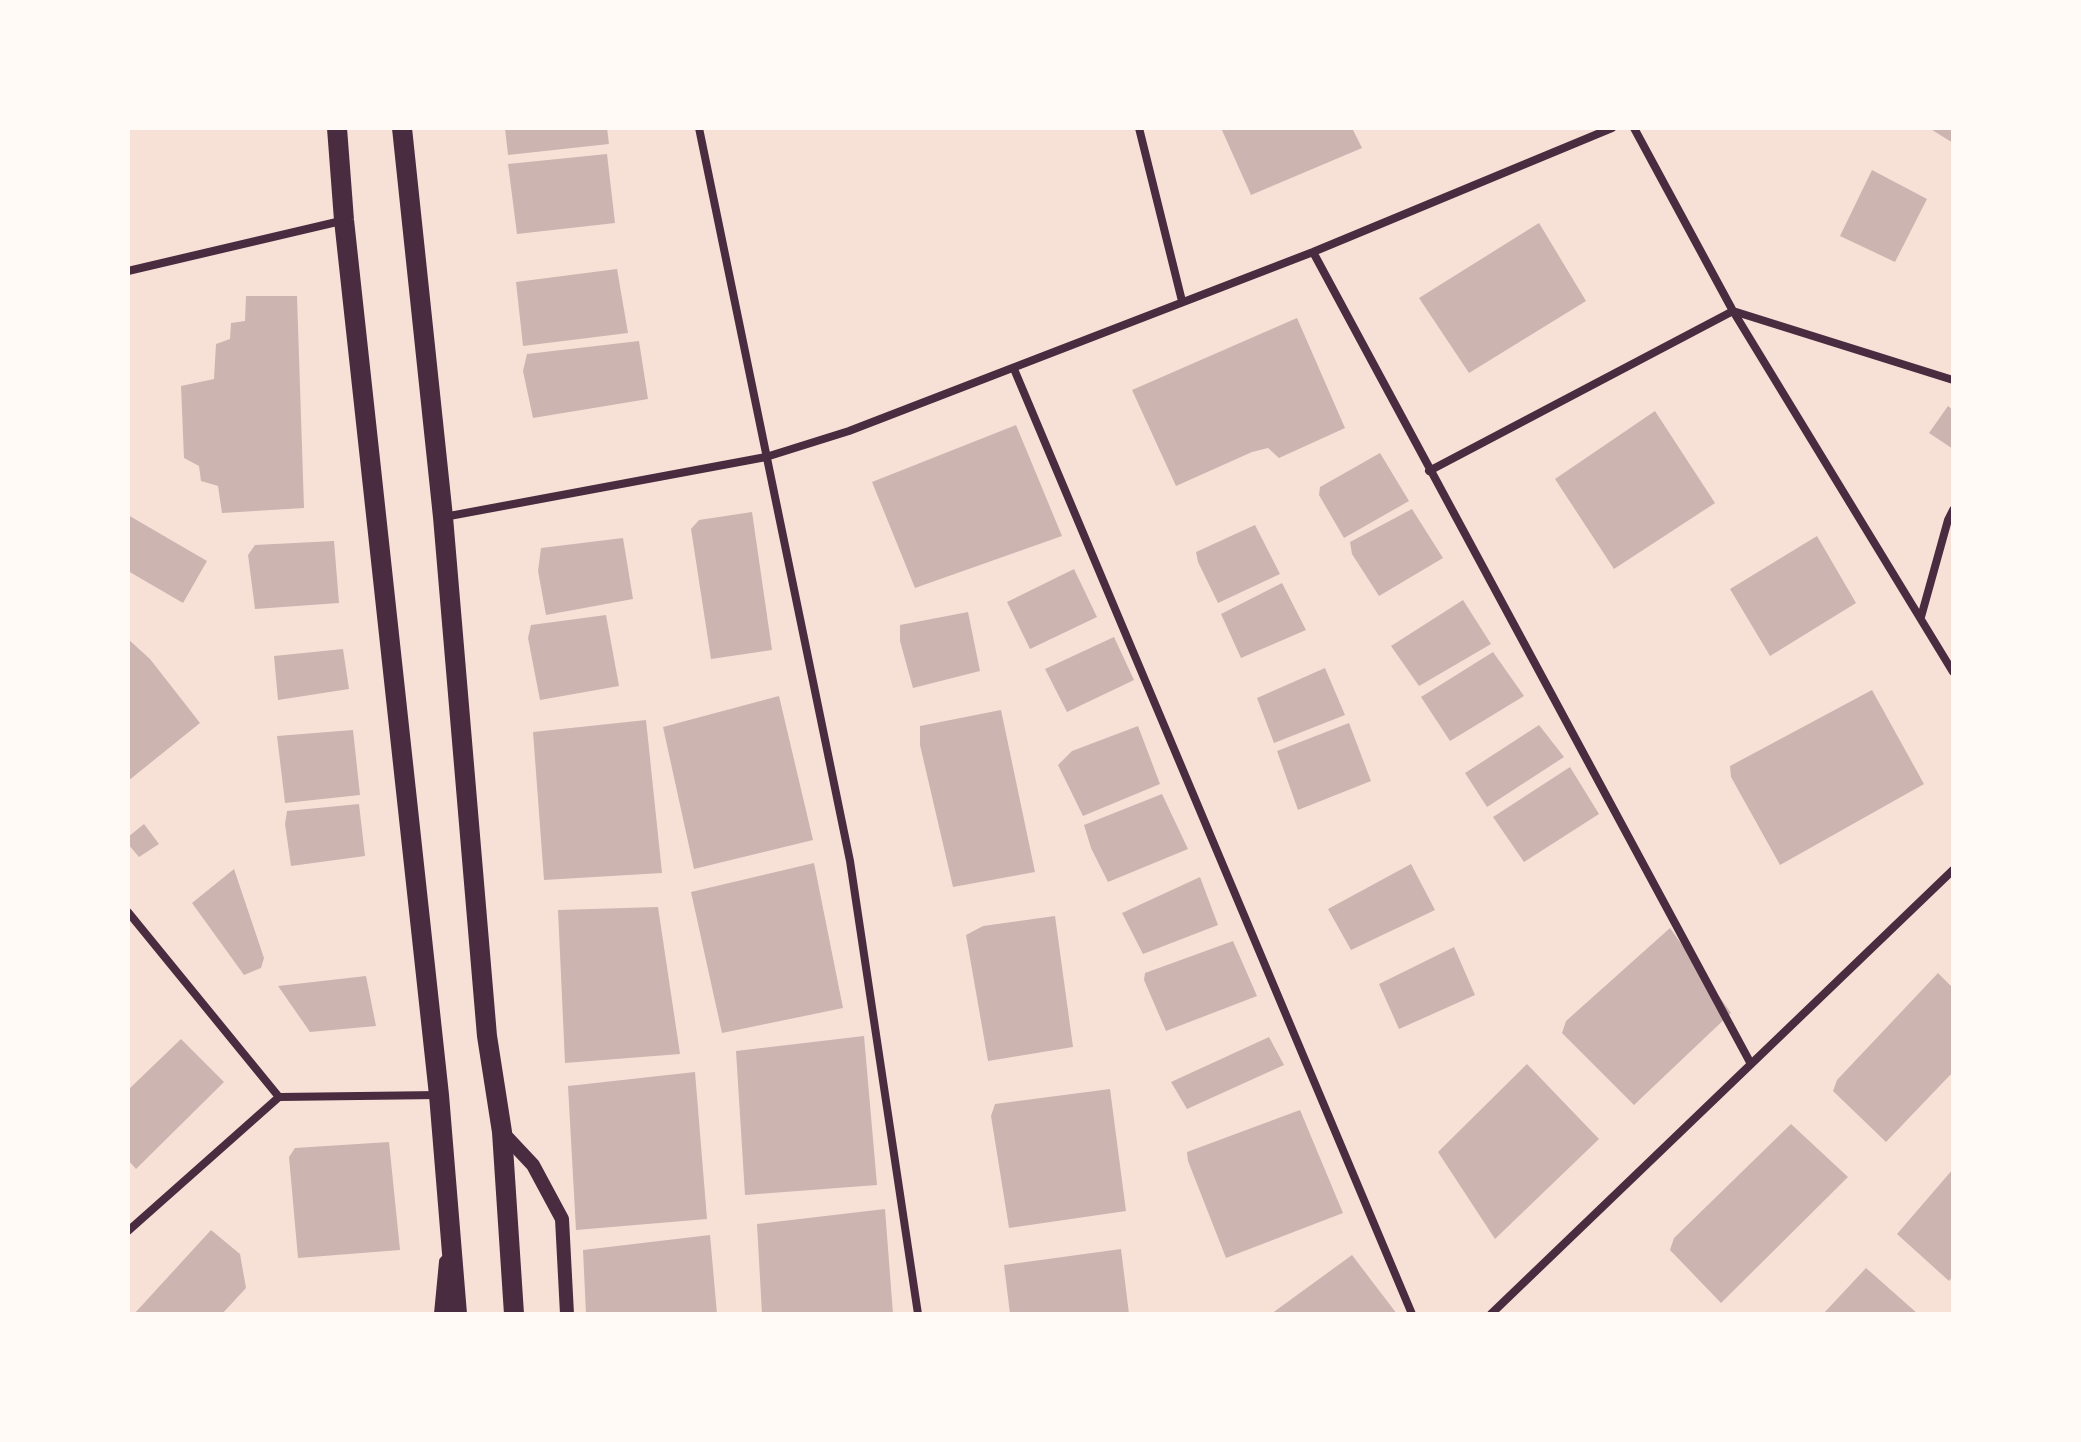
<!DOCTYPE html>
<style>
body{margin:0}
#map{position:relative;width:2081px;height:1442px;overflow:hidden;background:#f7e1d7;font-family:"DM Sans",sans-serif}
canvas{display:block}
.frame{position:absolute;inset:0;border:130px solid #fffaf5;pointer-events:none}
</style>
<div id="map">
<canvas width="2081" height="1442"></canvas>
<div class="frame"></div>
</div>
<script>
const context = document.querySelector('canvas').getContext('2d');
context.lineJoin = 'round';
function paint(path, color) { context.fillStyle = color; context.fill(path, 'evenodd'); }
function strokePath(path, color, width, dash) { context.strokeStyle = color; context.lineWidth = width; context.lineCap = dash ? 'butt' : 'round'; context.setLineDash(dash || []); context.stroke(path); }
const building = new Path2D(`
 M505,128H607L609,144L508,155Z
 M1221,128H1352L1362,148L1251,195Z
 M1929,128H1953V143Z
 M607,154L615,223L517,234L508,164Z
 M1872,170L1927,199L1895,262L1840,236Z
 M1539,223L1586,301L1469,373L1419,298Z
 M617,269L628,333L523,346L516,282Z
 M246,296H297L304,508L222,513L218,486L201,481L199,466L184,458L181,386L214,379L216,344L230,339L231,323L245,321Z
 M1297,318L1345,428L1279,458L1268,448L1252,452L1176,486L1132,390Z
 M639,341L648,399L533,418L523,371L527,354Z
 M1948,406L1953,410V449L1929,433Z
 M1655,411L1715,503L1614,569L1555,479Z
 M1016,425L1062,536L915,588L872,482Z
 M1380,453L1409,501L1344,538L1319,495L1320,487Z
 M1412,509L1443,558L1379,596L1352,554L1350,542Z
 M752,512L772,650L711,659L691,529L699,520Z
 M128,515L207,561L183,603L128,571Z
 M1255,525L1280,574L1218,603L1198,562L1196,552Z
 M1817,536L1856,603L1770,656L1730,589Z
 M623,538L633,599L546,615L538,571L541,548Z
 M334,541L339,603L255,609L248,555L255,545Z
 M1074,569L1097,617L1030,649L1007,602Z
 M1282,583L1306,630L1241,658L1221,614Z
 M1463,600L1491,644L1419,686L1391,646Z
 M968,612L980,671L913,688L900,641V625Z
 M606,615L619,686L540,700L528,638L531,625Z
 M1114,637L1134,680L1067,712L1045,669Z
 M128,639L150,659L200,723L128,781Z
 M343,649L349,689L278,700L274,656Z
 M1493,652L1524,696L1450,741L1421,697Z
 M1325,668L1345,715L1274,743L1257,698Z
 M1872,690L1924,784L1780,865L1731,777L1730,766Z
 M779,696L813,840L694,869L663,727Z
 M1001,710L1035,872L953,887L920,745V726Z
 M646,720L662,873L544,880L533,732Z
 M1349,723L1371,781L1298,810L1277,751Z
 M1539,725L1564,757L1487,807L1465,773Z
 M1138,726L1160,784L1083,816L1058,765L1072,751Z
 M353,730L360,795L285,803L277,736Z
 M1570,767L1599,814L1524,862L1493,817Z
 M1162,794L1188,849L1108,882L1091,848L1084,825Z
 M359,804L365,856L291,866L285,824L287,811Z
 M144,824L159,844L139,857L128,844V837Z
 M814,863L843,1008L722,1033L691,892Z
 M1411,864L1435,910L1351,950L1328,909Z
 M234,869L264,958L261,968L244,975L192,903Z
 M1200,877L1218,925L1143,954L1122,913Z
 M658,907L680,1054L565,1063L558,910Z
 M1055,916L1073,1047L988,1061L966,935L983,926Z
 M1670,928L1731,1013L1634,1105L1562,1033L1566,1021Z
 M1233,941L1257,996L1166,1031L1144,980L1145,973Z
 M1454,947L1475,995L1399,1029L1379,984Z
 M1938,973L1953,988V1072L1886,1142L1833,1091L1837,1080Z
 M366,976L376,1026L310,1032L278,986Z
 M864,1036L877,1185L745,1195L736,1051Z
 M1269,1037L1284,1065L1187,1109L1171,1082Z
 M181,1039L224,1082L136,1169L128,1160V1090Z
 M1527,1064L1599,1139L1495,1239L1438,1152Z
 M695,1072L707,1219L576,1230L568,1086Z
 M1110,1089L1126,1211L1009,1228L991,1116L995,1104Z
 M1300,1110L1343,1213L1226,1258L1188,1161L1187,1152Z
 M1791,1124L1848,1177L1721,1303L1670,1250L1674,1238Z
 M389,1142L400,1250L298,1258L289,1157L295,1148Z
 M1953,1169V1276L1949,1281L1897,1234Z
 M885,1209L893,1314H762L757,1224Z
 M211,1230L240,1254L246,1288L222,1314H134Z
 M710,1235L717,1314H586L583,1250Z
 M1121,1249L1129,1314H1010L1004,1265Z
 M1352,1255L1397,1314H1271Z
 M1866,1268L1918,1314H1823Z`);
const minor = new Path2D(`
 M699,128L850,861L918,1314
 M1139,128L1182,301
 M1634,128L1733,311L1953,672
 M1313,252L1751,1064
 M128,271L341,221
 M1014,369L1412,1314
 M1429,471L1733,311L1953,380
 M444,517L766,457L849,431L1313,252L1612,128
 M1921,617L1948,520L1953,510
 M128,912L279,1097L439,1095
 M128,1231L279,1097
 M1491,1314L1953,870`);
const tertiary = new Path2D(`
 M502,1132L533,1165L562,1219L567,1314
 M441,1314L446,1262`);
const primary = new Path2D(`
 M337,128L344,220L439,1095L457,1314
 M402,128L443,517L487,1036L502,1132L514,1314`);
paint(building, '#ccb4b1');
strokePath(minor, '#4a2c40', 8);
strokePath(tertiary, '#4a2c40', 14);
strokePath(primary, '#4a2c40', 20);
</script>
